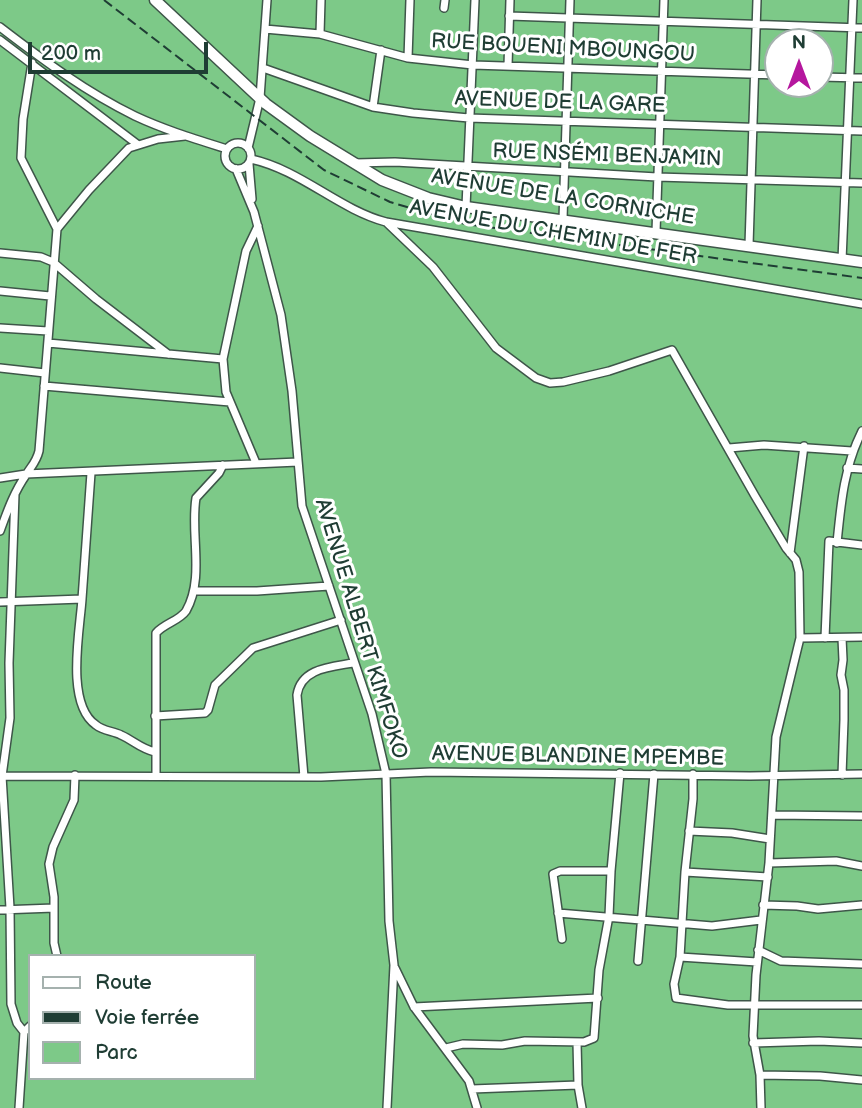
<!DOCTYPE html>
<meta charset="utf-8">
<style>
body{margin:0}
#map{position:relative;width:862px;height:1108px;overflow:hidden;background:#ece3c3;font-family:"Balsamiq Sans",sans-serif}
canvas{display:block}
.legend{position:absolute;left:28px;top:954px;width:228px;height:126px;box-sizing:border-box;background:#fff;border:2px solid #a5b1ae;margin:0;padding:9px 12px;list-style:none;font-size:21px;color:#1f3d34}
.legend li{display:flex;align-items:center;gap:14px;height:35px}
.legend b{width:35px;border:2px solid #a5b1ae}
.north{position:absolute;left:764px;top:28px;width:70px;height:70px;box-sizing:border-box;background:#fff;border:2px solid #a5b1ae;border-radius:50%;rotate:0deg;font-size:19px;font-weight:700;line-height:28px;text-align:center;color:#1f3d34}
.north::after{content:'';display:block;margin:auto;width:24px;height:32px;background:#b5179e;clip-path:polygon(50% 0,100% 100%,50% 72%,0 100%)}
.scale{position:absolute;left:28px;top:42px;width:180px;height:32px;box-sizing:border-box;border:4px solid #1f3d34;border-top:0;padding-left:9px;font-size:21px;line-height:24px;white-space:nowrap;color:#1f3d34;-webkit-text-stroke:5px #fff;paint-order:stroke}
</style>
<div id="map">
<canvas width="862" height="1108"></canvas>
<ul class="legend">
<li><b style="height:9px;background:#fff"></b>Route</li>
<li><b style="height:9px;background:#1f3d34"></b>Voie ferrée</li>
<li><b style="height:19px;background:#7dc988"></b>Parc</li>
</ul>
<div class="north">N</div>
<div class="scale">200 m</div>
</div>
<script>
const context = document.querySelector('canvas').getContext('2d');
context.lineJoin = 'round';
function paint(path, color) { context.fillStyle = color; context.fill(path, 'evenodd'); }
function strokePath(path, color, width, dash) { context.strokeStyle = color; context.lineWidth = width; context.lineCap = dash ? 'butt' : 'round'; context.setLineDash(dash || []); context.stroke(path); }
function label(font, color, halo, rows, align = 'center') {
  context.font = font + ' "Balsamiq Sans",sans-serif'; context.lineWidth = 6; context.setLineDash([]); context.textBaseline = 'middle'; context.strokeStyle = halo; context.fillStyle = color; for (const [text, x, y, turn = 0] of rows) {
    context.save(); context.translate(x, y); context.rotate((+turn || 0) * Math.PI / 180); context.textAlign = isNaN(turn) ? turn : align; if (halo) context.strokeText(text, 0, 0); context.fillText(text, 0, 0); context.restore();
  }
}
const green = new Path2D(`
 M0,0H862V1108H0ZM778,42H820V84H778ZM30,956H254V1078H30Z`);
const street = new Path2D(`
 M444,8L445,0
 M509,16L862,28
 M0,27C43,60 86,92 135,116C165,130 195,139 227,149
 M265,29L320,34L408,58L473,65L778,75
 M320,34L321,0
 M0,40L137,144
 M408,58L410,0
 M32,63L23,119L21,158L57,229
 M508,66L510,0
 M263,68L373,107L413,113L469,118L862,131
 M820,77L862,78
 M373,107L381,50
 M225 156a13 13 0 1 1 26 0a13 13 0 1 1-26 0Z
 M248,148L260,98L267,0
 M251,159C301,170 338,209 386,222L862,304
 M356,163L395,162L657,177L862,183
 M249,164L252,199
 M236,169L254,212L281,315L292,391L302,506L372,714L386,774L389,921L394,965L387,1108
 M466,207L475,0
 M563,219L570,0
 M386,222L433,267L496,348L536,378L550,383L563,382L609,371L672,350L755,496L786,548L796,560L799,572L800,638L776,737L769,863L756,975L753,1036L760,1075L761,1108
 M656,232L664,0
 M749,245L757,0
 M0,253L41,257L53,262L96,299L168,354
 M842,260L853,0
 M0,291L50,296
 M0,328L48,331
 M48,343L223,359
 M0,368L45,373
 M44,386L230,402
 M729,448L764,445L852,451
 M256,463L226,392L223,359L246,251L258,226
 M847,468L862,469
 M0,478L26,474L298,462
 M15,494L9,663L10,718L2,776L10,908L11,1004L17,1023L24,1032
 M0,531C7,512 14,492 26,475C31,466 36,463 39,451L57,229L89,190L129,148L158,139L185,136
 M837,543C841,503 844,467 862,431
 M790,553L804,446
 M194,591H257L329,586
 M82,599C80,630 65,704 96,725C103,731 113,731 121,735C134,741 141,749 155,752
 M0,602L82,599L91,473
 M800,638L862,637
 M825,638L829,541L862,545
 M842,638L843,660L841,675L844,690V720L842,775
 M155,716L205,713L208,710L215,685L253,648L341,620
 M693,774V799L685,872L680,957L674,984L676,998L728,1005H862
 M0,776L321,777L431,772L750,776L862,774
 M156,776V633C165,623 179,621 186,611C205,578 190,534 196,498L219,473L223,465
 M304,777L297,695C301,668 331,667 353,663
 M772,815L862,816
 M689,831L732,833L770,839
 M769,863L836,861L862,866
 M685,872L768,877
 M763,905L797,906L818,909L862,905
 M0,910L54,908
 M558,913L712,926L761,920
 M562,939L553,874L560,871H611
 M758,950L781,961L862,964
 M57,956L54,943V897L49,864L53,847L74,800L75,775
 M680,957L757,962
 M638,961L654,774
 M395,968L414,1007L469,1081L477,1108
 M414,1007L598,998
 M577,1042L578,1085L582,1108
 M753,1043L819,1041L862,1043
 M446,1048L463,1044L502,1045L525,1041L584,1042L594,1038L599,970L609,916L611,871L620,773
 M760,1075L820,1076L862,1080
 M472,1089L578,1085
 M19,1108L24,1032L30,1026`);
const secondary = new Path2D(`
 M155,0L266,104L310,136L382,180L428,198L466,207L862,262`);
const rail = new Path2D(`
 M104,0L324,170L390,202L465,224L862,278`);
const streetNames = [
 ["RUE BOUENI MBOUNGOU",563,49,3],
 ["AVENUE DE LA GARE",560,103,2],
 ["RUE NSÉMI BENJAMIN",607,156,2],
 ["AVENUE DE LA CORNICHE",563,198,9],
 ["AVENUE DU CHEMIN DE FER",553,233,10],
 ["AVENUE ALBERT KIMFOKO",360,629,73],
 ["AVENUE BLANDINE MPEMBE",578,757,1]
];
paint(green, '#7dc988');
strokePath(street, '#3e5649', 10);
strokePath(secondary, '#3e5649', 13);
strokePath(street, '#fff', 7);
strokePath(secondary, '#fff', 10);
strokePath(rail, '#1f3d34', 2, [10, 5]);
label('21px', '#1f3d34', '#fff', streetNames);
</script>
